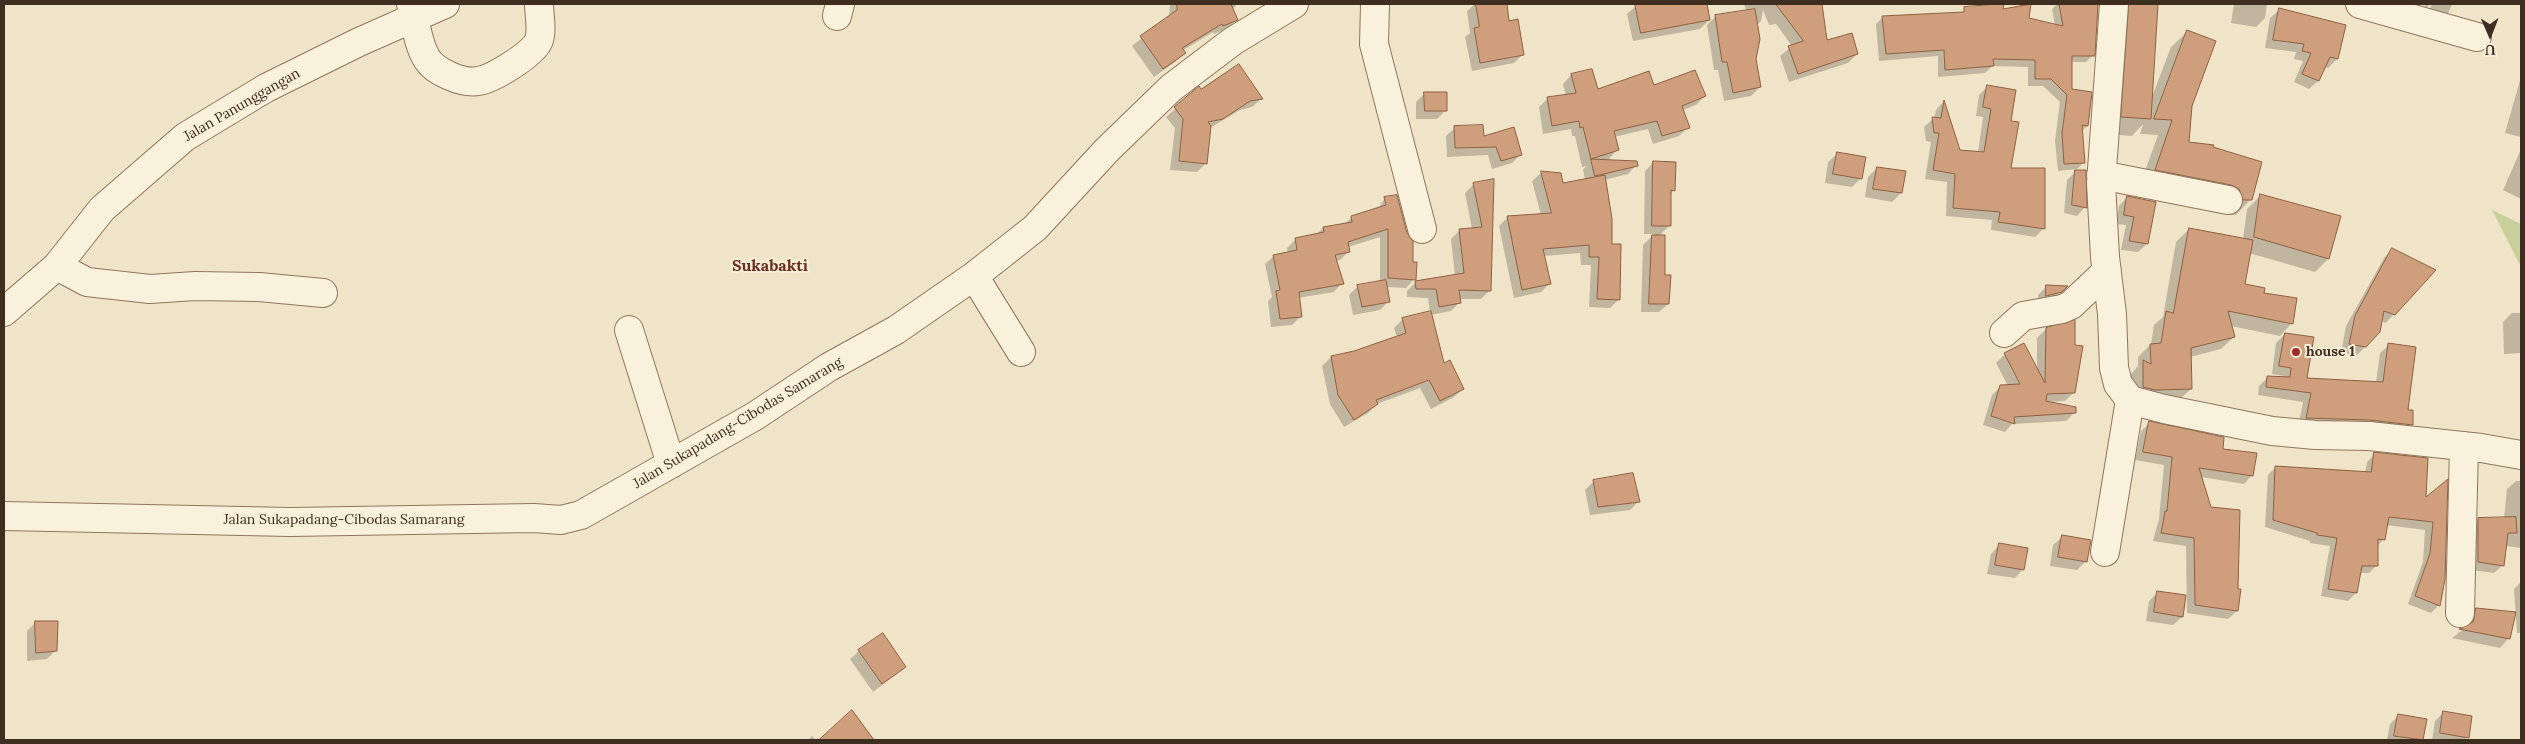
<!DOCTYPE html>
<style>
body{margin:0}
#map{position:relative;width:2525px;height:744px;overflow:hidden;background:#f0e4c8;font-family:Lora,serif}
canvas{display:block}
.frame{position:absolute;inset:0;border:5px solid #3d2e20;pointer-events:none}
.north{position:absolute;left:2465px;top:10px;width:50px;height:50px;-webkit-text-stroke:4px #f7eed8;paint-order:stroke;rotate:179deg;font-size:14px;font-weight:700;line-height:20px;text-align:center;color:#3d2e20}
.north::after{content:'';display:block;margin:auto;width:18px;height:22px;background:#3d2e20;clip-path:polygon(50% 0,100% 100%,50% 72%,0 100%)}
</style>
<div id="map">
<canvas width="2525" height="744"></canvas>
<div class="frame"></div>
<div class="north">U</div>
</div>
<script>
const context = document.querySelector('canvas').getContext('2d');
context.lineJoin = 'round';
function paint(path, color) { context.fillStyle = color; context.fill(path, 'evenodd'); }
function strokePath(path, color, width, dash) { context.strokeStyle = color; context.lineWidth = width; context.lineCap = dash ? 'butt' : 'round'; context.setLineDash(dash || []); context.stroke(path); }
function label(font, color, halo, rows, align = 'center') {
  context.font = font + ' Lora,serif'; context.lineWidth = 4; context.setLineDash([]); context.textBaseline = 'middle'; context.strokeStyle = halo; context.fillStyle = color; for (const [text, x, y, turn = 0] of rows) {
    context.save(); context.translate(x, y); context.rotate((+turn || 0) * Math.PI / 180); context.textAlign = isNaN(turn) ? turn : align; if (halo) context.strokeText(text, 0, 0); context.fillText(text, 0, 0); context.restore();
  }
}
const green = new Path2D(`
 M2492,210L2521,224V267Z`);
const shadow = new Path2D(`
 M1170,4H1237L1232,10L1237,19L1228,28L1214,34L1213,32L1182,51L1184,53L1175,62L1154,77L1132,46L1169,17Z
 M1475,4H1506L1508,22L1523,54L1514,63L1472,71L1465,37L1470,33L1467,11Z
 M1645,4H1706L1709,20L1700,29L1633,41L1627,14L1636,6Z
 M1744,4H1821L1826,42L1857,54L1848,63L1789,82L1780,56L1792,46L1776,24L1769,25L1763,10L1761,21L1756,26L1755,59L1760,87L1751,96L1724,101L1718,70H1714L1707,25L1716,16L1747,12Z
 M2057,4H2073L2093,55L2086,62H2071V91L2087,126L2082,131L2084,162L2077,169L2058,171L2055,141L2060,102L2043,86H2028V67L1992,66L1985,73L1938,77V56L1879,61L1876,24L1883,17L2028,19L2055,25L2052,9Z
 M2117,4H2157L2150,102L2171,47L2187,32L2188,143L2251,199L2236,215H2228L2223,204L2140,185L2158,135L2140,134L2143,124L2132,136L2105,134Z
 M2234,4H2267L2265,18L2256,27L2231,23Z
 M2426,4H2429L2425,13H2428L2432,4H2452L2449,12L2440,21L2421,16Z
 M2279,10L2337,59L2328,68L2324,67L2318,81L2309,89L2294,82L2303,61L2294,59L2296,52L2265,48L2270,18Z
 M1571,75L1597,90L1653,87L1705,96L1696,105L1683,110L1688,127L1679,136L1653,144L1648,129L1614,137L1617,150L1609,159L1602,160L1636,165L1628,174L1604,180L1619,299L1610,308L1589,307L1591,265H1581L1580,253L1544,256L1550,283L1541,292L1514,298L1499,226L1508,217L1541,215L1532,181L1541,173L1560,174L1562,184L1585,180L1583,169L1587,166L1582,167L1575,136H1572L1571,129L1543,134L1539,107L1548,98L1566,96L1563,84Z
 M2521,77V137L2505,133Z
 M1987,87L2009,122L2010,170L2044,228L2035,237L1991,230L1992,220L1946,216L1947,182L1925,179L1931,142L1926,141L1924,127L1934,118L1936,110L1943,102L1959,152L1978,153L1983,117L1976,116L1979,95Z
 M1199,88L1201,91L1261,99L1252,107L1240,110L1210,128L1206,163L1197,172L1170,170L1175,128L1166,117Z
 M1425,93L1446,110L1437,119H1416V102Z
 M1455,128L1482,138L1521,154L1512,163L1492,169L1488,155L1447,157L1446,136Z
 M2521,149V199L2503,190Z
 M1837,154L1861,178L1852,187L1825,183L1828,162Z
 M1654,162L1674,190L1670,194V225L1659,236L1668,304L1659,312H1641L1643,245L1654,234H1644L1645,171Z
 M1877,168L1901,193L1892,202L1865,197L1868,177Z
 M2076,171L2085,207L2077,216L2064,213L2067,180Z
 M1493,181L1490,290L1481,299H1459V303L1451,311L1430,315L1443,365L1463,389L1454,397L1431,409L1420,388L1377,404L1368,413L1344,427L1330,404L1322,366L1331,357L1355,352L1397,337L1394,328L1403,319L1430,312L1428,298L1407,297V291L1416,282L1455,276L1451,239L1460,230L1472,229L1465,193L1474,184Z
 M2260,196L2328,259L2315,272L2249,253L2243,285L2262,294L2292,323L2280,336L2231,326L2234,337L2221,349L2190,357L2191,389L2178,401L2131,400V374L2138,366V357L2151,344L2154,325L2163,317L2176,242L2189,229L2243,239L2247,209Z
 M2127,197L2147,244L2138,252L2121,250L2126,225L2116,224L2119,206Z
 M1385,198L1412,263L1414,279L1406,288L1386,287L1389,301L1380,310L1353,315L1349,295L1358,286L1380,282V237L1348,247L1349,251L1340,260L1335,261L1342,283L1334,292L1298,298L1301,316L1292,325L1271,327L1268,301L1272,297L1265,264L1274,256L1288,253L1287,248L1295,240L1316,235L1323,228L1345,224L1351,218L1377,210Z
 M2393,249L2394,314L2386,323L2380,321L2366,346L2357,355L2341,353L2346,326L2384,258Z
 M2047,286L2065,287L2052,300L2038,304V295Z
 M2512,313H2521V353L2504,354L2503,322Z
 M2046,329L2074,392L2065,401L2047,402L2075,412L2066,421L2012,424L2005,432L1983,425L1992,395L2001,386H2008L1996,363L2005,354L2037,370V338Z
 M2285,334L2306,379L2376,383L2380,353L2389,345L2412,424L2403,433L2298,427L2303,402L2258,395L2259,386L2268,377L2284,378V376L2272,374L2276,343Z
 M2150,423L2221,450L2252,475L2244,484L2201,477L2237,611L2228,619L2187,613L2186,546L2153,541L2159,519L2164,465L2135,460L2141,431Z
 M2375,454L2425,499L2446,482L2439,605L2431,613L2408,604L2423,562L2425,530L2386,525L2384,539L2377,546V565L2369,573H2359L2356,593L2348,601L2321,596L2330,546L2310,543V541L2265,527L2268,475L2276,467L2365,473L2367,462Z
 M1594,481L1639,501L1630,510L1590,515L1585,490Z
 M2516,481H2521V548L2506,546L2503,565L2494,573L2471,570L2470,528L2478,519H2504L2507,489Z
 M2062,537L2086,561L2077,570L2050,566L2053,545Z
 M1999,545L2023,569L2015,578L1987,574L1991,554Z
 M2521,582V633H2517L2514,589Z
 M2158,592L2182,617L2173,625L2146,621L2149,601Z
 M2476,609L2514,613L2508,639L2500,648L2452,638L2466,627L2467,618Z
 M36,622L56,650L47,659L27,661V631Z
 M859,651L905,667L873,692L850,659Z
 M2444,712L2467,737L2464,740H2432L2435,721Z
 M2398,716L2425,720L2422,740H2387L2390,724Z
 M812,736L816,740H808Z`);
const building = new Path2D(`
 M1177,4H1231L1238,20L1223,26L1222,24L1182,48L1186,53L1163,69L1140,36L1177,10Z
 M1476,4H1507L1509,21L1518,19L1524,55L1480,63L1474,28L1479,27Z
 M1635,4H1707L1710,20L1641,33Z
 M1776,4H1822L1827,40L1852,33L1858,54L1798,74L1788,46L1803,41Z
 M2004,4L2003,9L2031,4L2029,18L2063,26L2059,4H2098L2095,56H2072V89L2092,92L2088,126L2082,125L2085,163L2064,164L2062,133L2067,95L2051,79H2035V60L1993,59L1994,66L1945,70L1944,50L1886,54L1882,16L1964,12V7Z
 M2129,4H2158L2151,119L2121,117Z
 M2279,8L2346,25L2338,59L2330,57L2319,81L2302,74L2311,53L2302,51L2304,44L2273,40Z
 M1755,9L1760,39L1756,59L1761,87L1733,93L1727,62H1722L1715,15Z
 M2187,30L2216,41L2192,106L2189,142L2214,145L2213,147L2262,162L2252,200H2243L2239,189L2231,185L2155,170L2172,120L2154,119Z
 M1239,64L1263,99L1250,101L1223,119L1208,122L1211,126L1207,164L1179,161L1183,119L1174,107L1199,86L1201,89Z
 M1592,69L1598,89L1649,71L1654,85L1695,70L1706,96L1682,106L1690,128L1662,136L1657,121L1614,131L1619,150L1591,159L1583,127L1580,128L1579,121L1552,126L1547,97L1576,93L1571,74Z
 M1987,85L2016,90L2011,121L2019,122L2011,168H2045V229L1998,222L2000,212L1953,208L1955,174L1933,170L1939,133H1934L1932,117L1941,118L1944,100L1960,150L1984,152L1991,109L1983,107Z
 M1424,92H1447V111H1425Z
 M1483,125L1484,136L1514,127L1522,155L1501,161L1496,147L1455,148L1454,126Z
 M1837,152L1866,157L1862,179L1833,174Z
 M1591,159L1637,161L1638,166L1595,176Z
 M1653,161L1676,162L1675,191L1671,190V226H1652Z
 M1877,167L1906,171L1902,193L1873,189Z
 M2075,170H2086L2087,208L2072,205Z
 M1541,171L1561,173L1563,183L1605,175L1612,219V244H1621L1620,300L1597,299L1599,257H1589V245L1543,249L1551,284L1522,290L1507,216L1551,213Z
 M1494,179L1491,291L1459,290L1461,303L1439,307L1436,289H1416L1415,281L1464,273L1459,229L1482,227L1473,183Z
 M2260,194L2341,216L2329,259L2254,237Z
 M1397,195L1407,233L1413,241V262H1417L1416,280L1388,278V229L1348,242L1350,252L1335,255L1344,284L1299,292L1302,317L1280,319L1276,291L1280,290L1273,255L1297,250L1295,238L1324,232L1323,227L1352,222L1351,216L1386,205L1384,197Z
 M2127,196L2156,202L2148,244L2129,241L2134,217L2124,215Z
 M2189,228L2253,240L2245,284L2265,288L2264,293L2297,298L2293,324L2228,311L2235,337L2191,348L2192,389L2155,390L2143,387V360L2151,364L2150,344L2161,343L2166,311L2173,313Z
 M1652,235H1665V275H1671L1669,304H1649Z
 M2392,248L2436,270L2395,315L2384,311L2380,332L2366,347L2349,344L2355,316Z
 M1386,280L1390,302L1362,307L1357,285Z
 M2046,285L2068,286L2062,292L2046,296Z
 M1431,311L1444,363L1450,360L1464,389L1440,401L1429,380L1376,400L1378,404L1354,420L1338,395L1331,356L1354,351L1406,333L1402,318Z
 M2075,320V345L2083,346L2075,393L2047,394L2046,401L2076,407V413L2014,417L2015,424L1991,416L2000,385L2020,384L2004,353L2024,343L2045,383L2046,328Z
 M2285,333L2314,337L2307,378L2383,382L2388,343L2416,347L2408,410H2413V425L2369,420L2306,418L2311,393L2266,387L2267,376L2290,377L2291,368L2279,366Z
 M2149,421L2224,437L2223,449L2257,453L2253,476L2199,468L2211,507L2240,510L2238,589H2241L2238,611L2195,605L2194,538L2161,533L2165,511H2167L2172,457L2143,452Z
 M2374,452L2428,458L2426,497L2448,479L2445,579L2440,606L2415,596L2430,553L2433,522L2389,517L2385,540L2378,539V566H2362L2357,593L2328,589L2337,538L2317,535V533L2273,520L2275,466L2371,472Z
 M1633,473L1640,502L1598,507L1593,480Z
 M2516,517L2517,533H2508L2504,566L2478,562V518Z
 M2062,535L2091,540L2087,562L2058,557Z
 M1999,543L2028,548L2024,570L1995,565Z
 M2157,591L2186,595L2183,617L2154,612Z
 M2476,608L2516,612L2510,639L2459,629L2473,622Z
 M35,621H58L57,651L36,653Z
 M883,633L906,667L882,684L858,650Z
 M852,710L874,740H819Z
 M2443,711L2472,716L2469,738L2440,733Z
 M2398,714L2427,719L2423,740L2394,736Z`);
const minor = new Path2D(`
 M411,4C416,22 417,43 427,59C435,72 463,84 478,81C493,79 531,55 538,42C543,33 539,14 539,4
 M1375,4L1374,44L1422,229
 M2114,4L2101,183L2105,257L2112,314L2114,368L2118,384L2130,400L2164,409L2272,431L2315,435L2369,436L2481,448L2521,455
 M2360,4L2477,37
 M837,16L840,4
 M2101,175L2228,200
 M57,266L87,282L150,289L195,286L259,287L323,293
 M974,276L1021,352
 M4,312L57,266L102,209L185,137L266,88L359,42L445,4
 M629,330L671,464
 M2004,333L2023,316L2062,309L2071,305L2107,271
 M4,516L290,522L534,518L561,520L581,515L755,416L829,367L896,330L974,276L1035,228L1107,150L1171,88L1233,41L1294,4
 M2105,552L2130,400
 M2460,613L2464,446`);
const markers = [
 [2296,352,5,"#9e2a2b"]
];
const streetNames = [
 ["Jalan Panunggangan",242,105,-30],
 ["Jalan Sukapadang-Cibodas Samarang",738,423,-31],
 ["Jalan Sukapadang-Cibodas Samarang",344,520]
];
const poiNames = [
 ["house 1",2306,352]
];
const quarterNames = [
 ["Sukabakti",770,266]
];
paint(green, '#c9cf9b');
paint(shadow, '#0003');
paint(building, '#cf9f7d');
strokePath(building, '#8d5f41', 1);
strokePath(minor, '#8d765c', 30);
strokePath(minor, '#faf1dc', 28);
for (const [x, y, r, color] of markers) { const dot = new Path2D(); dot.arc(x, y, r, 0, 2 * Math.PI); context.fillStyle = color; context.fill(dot); strokePath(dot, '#f7eed8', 2); }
label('14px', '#3d2e20', '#f7eed8', streetNames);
label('bold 14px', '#3d2e20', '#f7eed8', poiNames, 'left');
label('bold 16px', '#6b2e1e', '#f7eed8', quarterNames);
</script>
